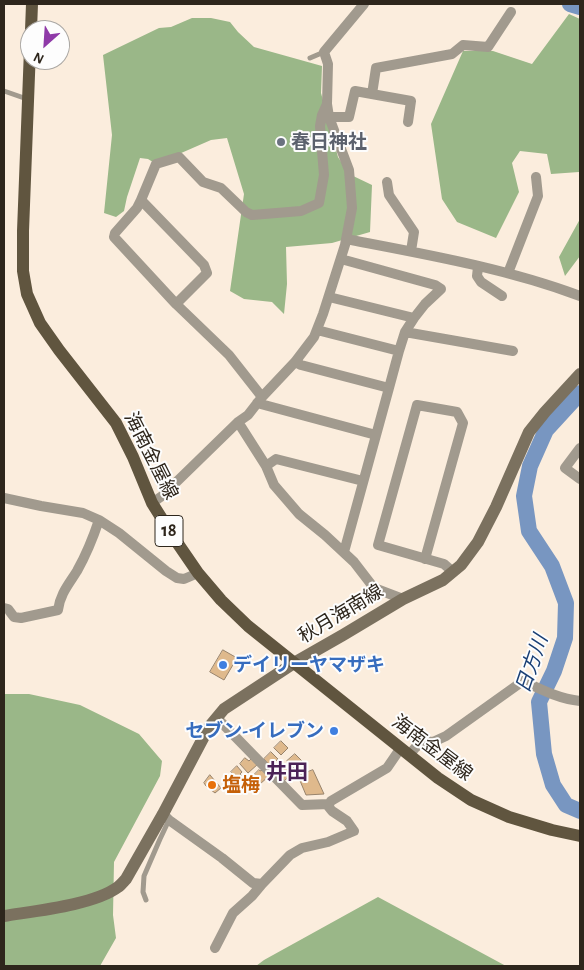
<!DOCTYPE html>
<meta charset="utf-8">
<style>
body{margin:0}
#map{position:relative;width:584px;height:970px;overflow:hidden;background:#fbeddd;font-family:"Alegreya Sans",sans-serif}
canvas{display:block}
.frame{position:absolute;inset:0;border:5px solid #2e261c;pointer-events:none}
.north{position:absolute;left:20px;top:20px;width:50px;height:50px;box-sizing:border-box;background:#fdfdfd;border:1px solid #aaa7a3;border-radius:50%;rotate:206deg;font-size:14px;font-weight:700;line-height:20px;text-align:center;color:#2e261c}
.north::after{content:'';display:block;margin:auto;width:18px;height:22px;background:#8f3aa8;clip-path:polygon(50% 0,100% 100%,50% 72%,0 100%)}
</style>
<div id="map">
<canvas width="584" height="970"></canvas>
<div class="frame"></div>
<div class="north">N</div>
</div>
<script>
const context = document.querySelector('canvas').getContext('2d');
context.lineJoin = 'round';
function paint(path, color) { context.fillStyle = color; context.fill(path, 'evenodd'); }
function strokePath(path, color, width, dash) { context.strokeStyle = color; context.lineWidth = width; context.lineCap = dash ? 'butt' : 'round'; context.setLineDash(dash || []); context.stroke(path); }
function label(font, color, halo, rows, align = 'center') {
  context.font = font + ' "Alegreya Sans","Noto Sans JP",sans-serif'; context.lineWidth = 4; context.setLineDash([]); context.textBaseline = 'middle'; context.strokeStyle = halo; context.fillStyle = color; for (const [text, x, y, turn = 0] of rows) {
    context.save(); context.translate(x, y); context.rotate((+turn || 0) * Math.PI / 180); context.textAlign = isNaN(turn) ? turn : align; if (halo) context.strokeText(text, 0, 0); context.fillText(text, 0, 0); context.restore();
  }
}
const forest = new Path2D(`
 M569,14L580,19V176L579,172L551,174L547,154L520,151L512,163L519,192L496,238L457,222L442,199L431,124L463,51H493L532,64Z
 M192,18H211L230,22L238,32L254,47L322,66L321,93L338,157L349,174L372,185L370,232L332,243L286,247L287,284L284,314L272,302L244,299L230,291L244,194L227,138L211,140L156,164L148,159L140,158L127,197L124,211L116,217L104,213L112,135L103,55L159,28L171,27Z
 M580,219V256L565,276L559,257Z
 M4,694H29L80,705L139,734L162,761L160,776L114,862L113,915L116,938L100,966H4Z
 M378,897L506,966H256L264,960Z`);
const river = new Path2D(`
 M570,4L580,7
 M580,393L546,430L530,466L524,496L529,531L552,566L566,603L565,638L554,671L539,702L544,754L553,785L566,805L580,811`);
const building = new Path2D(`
 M223,650L237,658L224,680L210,672Z
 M281,741L288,748L281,755L274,748Z
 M271,752L278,759L270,766L264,759Z
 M295,754L303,762L295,769L287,761Z
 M245,758L249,761L252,758L258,764L248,773L240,764Z
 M284,765L292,774L284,781L276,772Z
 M237,766L242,772L240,774L242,776L238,780L231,772Z
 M259,770L261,771L262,770L269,776L260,784L252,777Z
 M313,770L324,794L306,795L298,776Z
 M210,775L221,788L215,793L206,786L204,783Z
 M250,777L257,784L249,790L243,783Z`);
const service = new Path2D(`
 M310,58L324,52
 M4,91L27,99
 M146,900L143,892L144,876L160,839L169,820`);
const minor = new Path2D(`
 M372,94L376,68L452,54L463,45L488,47L511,12
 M329,117H349L355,91L411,101L408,122
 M387,182L389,195L414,232L411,251
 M141,200L137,208L115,233L114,237L176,304
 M346,239C424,254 505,268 580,296
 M478,267L477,276L481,282L502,296
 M508,273L538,196L536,177
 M329,297L414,318L425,304L441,289L435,285L341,259
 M317,330L399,351L405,332L414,318
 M405,332L513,351
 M295,362L301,365L389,388L399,351
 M262,397L229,355L176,304L207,273L204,265L141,200L156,164L179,157L203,182L221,188L246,212L252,215L301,211L319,203L324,175L320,126L322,115L327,104
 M257,403L376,435
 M238,422L266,466L274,485L299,514L325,535L354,562L374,588L403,599
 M580,448L565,468L580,479
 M266,466L276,459L363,481
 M4,498L41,506L83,513L99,520L119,533L166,571L177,578L184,579L198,573
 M152,503L162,496L238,422L248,415L262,397L295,362L314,337L323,314L345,245L352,208L349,170L329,117L327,104L328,64L324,52L364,4
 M344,552L389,388
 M425,559L463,423L457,412L417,405L378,545L444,564L453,572
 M4,608L8,609L14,617L21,618L58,610C60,594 69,584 77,571C86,555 93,538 99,520
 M217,718L302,805L329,804
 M409,755L415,748L423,741L433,742L446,736L523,681C542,690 560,699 580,701
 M163,814L169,820L222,858L253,883L262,884L290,855L302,848L328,842L354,831L347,821L332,811L328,806L331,801L387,768L400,749
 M215,948L233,913L252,896L262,884`);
const secondary = new Path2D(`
 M4,916C34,911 94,905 118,887C121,885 124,881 126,879L163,814L209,727L224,709L294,663L343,635L403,599L443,580L461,565L478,542L496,507L529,432L545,412L580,374`);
const primary = new Path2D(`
 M31,30L32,4
 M30,49L23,231V271L27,294L40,323L59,350L116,423L133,457L152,503L174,538L198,573L221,600L248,626L438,778L471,800L509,817L552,830L580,836`);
const markers = [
 [281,142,5,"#6b7280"],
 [223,665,5,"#3f7fe0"],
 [334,731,5,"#3f7fe0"],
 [212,785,5,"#e8710a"]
];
const shields = [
 [169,531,28]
];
const shieldNames = [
 ["18",169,531]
];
const worshipNames = [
 ["春日神社",291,142]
];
const streetNames = [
 ["海南金屋線",151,456,63],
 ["秋月海南線",341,614,-31],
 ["海南金屋線",432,748,37]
];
const shopNames = [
 ["デイリーヤマザキ",233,665],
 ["セブン-イレブン",324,731,"right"]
];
const foodNames = [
 ["塩梅",222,785]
];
const waterNames = [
 ["日方川",532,664,-71]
];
const quarterNames = [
 ["井田",287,773]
];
paint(forest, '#9ab788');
strokePath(river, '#7896c1', 16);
paint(building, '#dfb98c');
strokePath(building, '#98836b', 1);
strokePath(service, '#a19a8e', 5);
strokePath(minor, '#a19a8e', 10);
strokePath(secondary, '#7b715f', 12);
strokePath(primary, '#60553f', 12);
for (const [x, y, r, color] of markers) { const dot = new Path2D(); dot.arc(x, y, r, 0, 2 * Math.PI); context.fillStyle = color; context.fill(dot); strokePath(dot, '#fdfdfd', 2); }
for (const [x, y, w] of shields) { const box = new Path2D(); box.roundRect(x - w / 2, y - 15.5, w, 31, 4); context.fillStyle = '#fdfdfd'; context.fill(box); strokePath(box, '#2e261c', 1); }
label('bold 18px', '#2e261c', null, shieldNames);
label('bold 19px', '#5b616d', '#fdfdfd', worshipNames, 'left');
label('19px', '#2e261c', '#fdfdfd', streetNames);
label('bold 19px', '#366cbe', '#fdfdfd', shopNames, 'left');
label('bold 19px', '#c56008', '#fdfdfd', foodNames, 'left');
label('italic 20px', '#193f75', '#fdfdfd', waterNames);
label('bold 21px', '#4b2257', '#fdfdfd', quarterNames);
</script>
